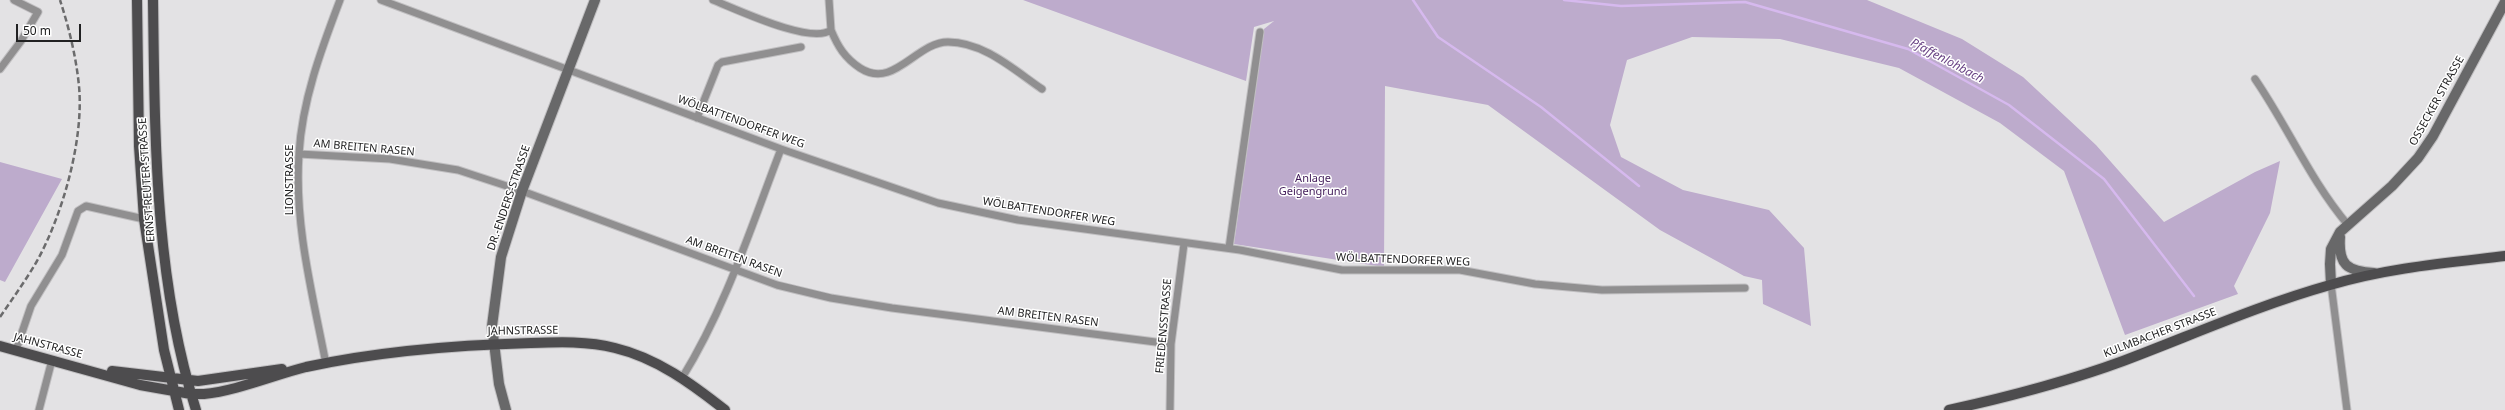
<!DOCTYPE html>
<meta charset="utf-8">
<style>
body{margin:0}
#map{position:relative;width:2505px;height:410px;overflow:hidden;background:#e3e2e4;font-family:"Noto Sans",sans-serif}
canvas{display:block}
.scale{position:absolute;left:16px;top:24px;width:65px;height:18px;box-sizing:border-box;border:2px solid #212122;border-top:0;padding-left:5px;font-size:12px;line-height:14px;white-space:nowrap;color:#212122;-webkit-text-stroke:3px #fff;paint-order:stroke}
</style>
<div id="map">
<canvas width="2505" height="410"></canvas>
<div class="scale">50 m</div>
</div>
<script>
const context = document.querySelector('canvas').getContext('2d');
context.lineJoin = 'round';
function paint(path, color) { context.fillStyle = color; context.fill(path, 'evenodd'); }
function strokePath(path, color, width, dash) { context.strokeStyle = color; context.lineWidth = width; context.lineCap = dash ? 'butt' : 'round'; context.setLineDash(dash || []); context.stroke(path); }
function label(font, color, halo, rows, align = 'center') {
  context.font = font + ' "Noto Sans",sans-serif'; context.lineWidth = 3; context.setLineDash([]); context.textBaseline = 'middle'; context.strokeStyle = halo; context.fillStyle = color; for (const [text, x, y, turn = 0] of rows) {
    context.save(); context.translate(x, y); context.rotate((+turn || 0) * Math.PI / 180); context.textAlign = isNaN(turn) ? turn : align; if (halo) context.strokeText(text, 0, 0); context.fillText(text, 0, 0); context.restore();
  }
}
const green = new Path2D(`
 M1023,0H1867L1962,39L2023,77L2096,145L2164,222L2255,172L2280,161L2270,213L2234,286L2238,294L2125,335L2064,171L2000,123L1899,68L1780,39L1692,37L1627,60L1610,125L1621,157L1683,190L1769,210L1804,248L1811,326L1763,304L1762,280L1744,276L1660,230L1488,105L1385,86L1384,267L1234,244L1264,29L1274,21L1254,27L1246,81Z
 M0,162L62,179L5,282L0,280Z`);
const stream = new Path2D(`
 M1413,0L1438,37L1541,107L1639,186
 M1564,0L1621,6L1745,2L1908,49L2009,105L2104,179L2194,296`);
const street = new Path2D(`
 M381,0L781,149L938,203L1018,220L1240,250L1342,270H1460L1535,284L1602,290L1745,288
 M713,0C736,9 811,45 831,30L829,0
 M831,30C838,47 845,58 860,68C894,90 916,42 948,42C984,42 1014,70 1042,89
 M0,69L21,41L38,12L14,0
 M2255,79C2288,127 2310,180 2348,225
 M697,118L718,65L722,62L801,47
 M299,154L390,159L458,170L522,191L777,285L831,298L892,308L1171,344
 M1229,248L1260,32
 M2331,284L2347,410
 M16,350L31,306L62,255L78,211L86,206L144,219
 M326,364C313,296 294,225 299,154C302,101 321,50 340,0
 M682,378C726,307 751,227 781,149
 M39,410L52,360
 M1170,410L1171,344L1184,244`);
const secondary = new Path2D(`
 M2340,237C2338,265 2347,271 2374,273
 M2331,284L2330,264L2331,249L2340,232L2392,186L2418,158L2433,136L2505,2
 M506,410L499,384L492,326L501,257L522,191L595,0`);
const primary = new Path2D(`
 M137,0L139,146L144,219L164,350L179,410
 M153,0C155,137 154,278 196,410
 M0,346L140,385L191,394H204C236,391 274,375 306,367C380,351 456,345 531,343C559,342 588,341 615,348C657,358 692,384 725,410
 M112,371L198,381L282,369
 M1949,410C2008,397 2066,382 2123,361C2192,335 2259,305 2330,285C2387,268 2446,263 2505,256`);
const rail = new Path2D(`
 M0,317C13,298 26,280 37,261C63,214 84,139 79,86C76,56 69,28 60,0`);
const streetNames = [
 ["OSSECKER STRASSE",2437,101,-61],
 ["WÖLBATTENDORFER WEG",741,122,20],
 ["AM BREITEN RASEN",364,148,5],
 ["ERNST-REUTER-STRASSE",147,180,-94],
 ["LIONSTRASSE",290,180,-90],
 ["DR.-ENDERS-STRASSE",509,198,-71],
 ["WÖLBATTENDORFER WEG",1049,212,9],
 ["AM BREITEN RASEN",734,257,20],
 ["WÖLBATTENDORFER WEG",1403,260,2],
 ["AM BREITEN RASEN",1048,317,7],
 ["FRIEDENSSTRASSE",1164,326,-85],
 ["JAHNSTRASSE",523,331,-1],
 ["KULMBACHER STRASSE",2160,333,-21],
 ["JAHNSTRASSE",48,346,15]
];
const parkNames = [
 ["Anlage",1313,179],
 ["Geigengrund",1313,192]
];
const waterNames = [
 ["Pfaffenlohbach",1947,61,28]
];
paint(green, '#bdabcc');
strokePath(stream, '#d6b9ee', 2.5);
strokePath(street, '#c0bfc1', 9);
strokePath(secondary, '#c0bfc1', 12);
strokePath(primary, '#c0bfc1', 12);
strokePath(street, '#908f90', 7);
strokePath(secondary, '#686869', 10);
strokePath(primary, '#4d4c4e', 10);
strokePath(rail, '#6b6b6c', 2.5, [6, 3]);
label('11px', '#212122', '#fff', streetNames);
label('11px', '#401a58', '#fff', parkNames);
label('italic 12px', '#694384', '#fff', waterNames);
</script>
